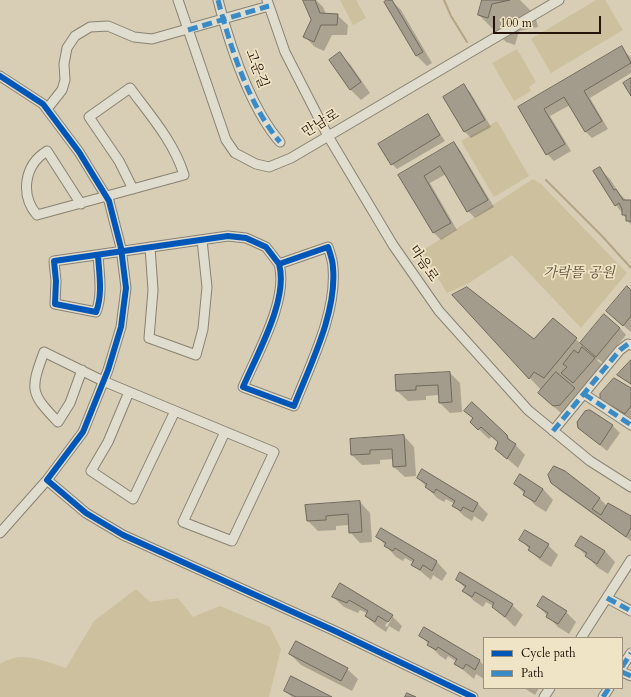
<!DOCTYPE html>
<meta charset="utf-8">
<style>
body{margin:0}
#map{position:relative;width:631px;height:697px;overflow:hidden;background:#d7ceb5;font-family:Cardo,serif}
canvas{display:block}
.legend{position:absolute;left:483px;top:637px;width:140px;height:52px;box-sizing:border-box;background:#efe4c5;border:1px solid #9d907a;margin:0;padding:5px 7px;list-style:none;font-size:12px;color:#23130a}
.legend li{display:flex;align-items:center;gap:8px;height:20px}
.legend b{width:20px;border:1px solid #9d907a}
.scale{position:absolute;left:493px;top:16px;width:108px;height:18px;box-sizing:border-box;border:2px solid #23130a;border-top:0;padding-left:5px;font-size:12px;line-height:14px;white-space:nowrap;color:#23130a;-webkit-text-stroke:3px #efe4c5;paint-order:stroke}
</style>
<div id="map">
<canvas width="631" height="697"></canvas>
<ul class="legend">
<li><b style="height:5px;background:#0057b8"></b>Cycle path</li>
<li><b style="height:5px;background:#398bc6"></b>Path</li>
</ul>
<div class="scale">100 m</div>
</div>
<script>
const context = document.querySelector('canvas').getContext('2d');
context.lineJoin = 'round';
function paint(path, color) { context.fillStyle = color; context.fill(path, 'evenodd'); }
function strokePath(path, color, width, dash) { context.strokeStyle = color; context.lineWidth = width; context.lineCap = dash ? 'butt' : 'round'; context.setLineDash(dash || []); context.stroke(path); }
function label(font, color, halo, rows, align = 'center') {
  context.font = font + ' Cardo,"Noto Serif KR",serif'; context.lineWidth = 3.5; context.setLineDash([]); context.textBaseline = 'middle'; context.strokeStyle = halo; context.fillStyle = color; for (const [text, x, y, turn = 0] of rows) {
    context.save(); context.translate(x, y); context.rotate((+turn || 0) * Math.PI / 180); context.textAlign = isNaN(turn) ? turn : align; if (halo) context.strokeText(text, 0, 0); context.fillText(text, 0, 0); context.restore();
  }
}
const green = new Path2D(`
 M340,0H356L366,18L353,25Z
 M596,0H605L623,30L551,73L531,39Z
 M517,49L536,82L529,87L531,91L514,101L492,63Z
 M497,121L529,176L494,197L461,141Z
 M533,179L541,184L627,273L581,328L512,255L469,283L447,293L422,251Z
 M136,589L150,602L178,598L193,617L220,606L270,627L281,649L269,697H0V664C22,650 44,661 66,668L94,621Z`);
const shadow = new Path2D(`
 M306,0H316L323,7L326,14L337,15L348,25L347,35H332L324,51L315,47L304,36L312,20Z
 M389,0H391L401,10L432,63L427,66L417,56L385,2Z
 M483,0H520L535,15L538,27L519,31L515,45L506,42L479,15Z
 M621,47L631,58V73L590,98L608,129L592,138L585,131L570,105L550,116L571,151L554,161L547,154L519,107Z
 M339,54L350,64L370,93L361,100L350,89Z
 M463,86L470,92L491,127L471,138L465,132Z
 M428,116L445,141L397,169L392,164Z
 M454,143L460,150L494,207L475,218L468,211L446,174L430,183L457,230L441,240L434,233L400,175Z
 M599,168L610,179L619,193L627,201H631V225L616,205Z
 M631,291V332L614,318Z
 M453,295L534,340L553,319L581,344L620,328L626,335L603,363L598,359L597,360L604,366L567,412L561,413L546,400L541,390Z
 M631,361V385L618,375Z
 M450,373L460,383L462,412L450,413L440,403L439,395L426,396V400L408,401L397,391Z
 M631,390V420L608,406L601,399Z
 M590,411L613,426L620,433L607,451L579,428Z
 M471,422L507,436L525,455L518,468L496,449L498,442L492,436L489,439Z
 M404,436L414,447L416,476L405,477L394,467V459L380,460V464L362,465L352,455Z
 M520,475L543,489L553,500L546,512L535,505L515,484Z
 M418,478L478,504L488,514L483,522L474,516L472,521L464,516L454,506L455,504L446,499L444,502L437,498Z
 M552,482L599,498L607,506L631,518V541L559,490Z
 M360,502L370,513L372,542L360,543L350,532L349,525L336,526V530L318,531L308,521Z
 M382,529L437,562L447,573L442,581L433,575L431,580L413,565L414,563L405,558L403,561L396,557L377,536Z
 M520,539L548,545L558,555L551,567L540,560Z
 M577,546L605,551L615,562L608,574L597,567Z
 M457,580L512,605L523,615L515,627L493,606L486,602L483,607L474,601L464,591L465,588Z
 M340,585L392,616L402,626L399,632L389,626L386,632L377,626L366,616L368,614L360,610L358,613L344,607L333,597ZM390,617H392L387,627L385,626Z
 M538,606L566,612L576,622L569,634L558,627Z
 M425,628L480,661L484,666V679L476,674L474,679L456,664L457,662L448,656L446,660L439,655L420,635Z
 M290,654L347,669L358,679L352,691L301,665Z
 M524,688H539L535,695Z
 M285,691L330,697H292Z`);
const stream = new Path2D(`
 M444,0L451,16L467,42
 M546,180L602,236L631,268`);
const building = new Path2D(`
 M303,0H315L320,13L338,14L337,25H321L314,42L303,37L311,20Z
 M387,0H392L423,52L416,56L384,2Z
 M482,0H510L492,4L488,18L478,15Z
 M622,46L631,63L584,91L602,121L585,132L564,97L544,109L565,144L546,155L518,107Z
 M340,52L361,82L350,90L329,60Z
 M631,78V96L623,83Z
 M464,84L485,120L464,132L443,97Z
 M428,114L440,135L391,165L378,144Z
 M454,142L488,200L467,212L440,166L424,176L451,223L433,233L398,175Z
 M600,167L614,190L616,189L623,200H631V221H626V215H622V209L619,203L615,206L593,171Z
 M627,286L631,290V316L623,326L606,311Z
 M467,287L534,339L553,318L577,338L544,378L534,372L529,379L452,295Z
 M604,314L620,328L596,357L580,343Z
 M582,347L595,358L573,383L561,373L567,367L563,364L574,350L578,353Z
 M631,360V384L617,375Z
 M450,372L452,402L439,403L438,385L416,386V390L396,391L395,375Z
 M556,372L575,388L560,405L553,406L538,393Z
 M614,378L631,388V406L625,414L600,399V394Z
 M472,402L507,435L508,439L516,444L507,459L495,449L498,442L481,427L478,430L470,422L473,418L464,411Z
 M590,410L613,425L600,445L578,428L577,422L585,411Z
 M404,435L406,466L393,467L392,449L370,450V454L351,455L350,439Z
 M554,466L565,471L600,498L592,509L601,515L608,503L631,516V528L626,537L551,483L548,475Z
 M422,469L478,503L473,512L463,507L461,511L452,506L455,501L436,489L434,493L425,487L427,484L417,478Z
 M520,474L543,489L535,502L523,495L525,491L514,484Z
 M360,501L362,532L349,533L348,514L326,516V520L307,521L305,505Z
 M381,528L437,561L432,571L423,565L420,570L411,565L414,560L395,548L393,551L384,546L386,543L376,537Z
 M525,530L549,544L540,558L528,550L530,547L519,540Z
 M581,536L605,551L597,564L585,556L587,553L575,546Z
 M460,572L513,604L505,617L492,607L494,603L475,592L472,597L462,591L466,586L456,580Z
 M340,583L393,615L388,622L378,616L375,622L365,616L368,611L349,600L347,603L332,597Z
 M543,596L567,611L558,624L546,617L548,613L537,606Z
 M424,627L480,660L475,670L466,664L463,669L454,664L457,659L438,647L436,650L427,645L429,642L419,636Z
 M296,641L348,668L341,681L289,654Z
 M291,676L332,697H296L284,691Z
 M407,693L416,697H405Z`);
const minor = new Path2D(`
 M178,0L226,140L235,153L256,164L269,167L291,158L559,0
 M218,0C230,46 249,106 280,142
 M267,0L285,52L328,136L393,245L439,311L528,410L590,461L631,487
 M0,76L43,104L79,152L109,201L121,248L126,288L121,327L108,370L83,432L47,480L86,513L123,535L335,631L473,697
 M47,109L62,90L65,80L64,64L67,48L75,36L90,27L108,26L134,37L152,39L269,6
 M81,204L47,151C24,165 20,195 37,215L184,175C174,142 150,115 130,88L89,117L119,161L133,189
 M150,247L153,290L149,338L196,355L203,329L207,287L202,240
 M98,255C99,273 103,295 96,312L55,304L56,281L54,261L228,236L246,238L266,247L279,264L328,247C330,253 333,261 333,268C337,313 310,365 294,406L243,387C257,354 289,299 279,264
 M82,370L70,403L58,422C30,393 30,390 44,352L103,381L274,452L232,541L183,522L225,432
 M129,392L108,442L91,471L133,499L175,411
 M584,394L631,425
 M553,431L620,350L628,344L631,345
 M0,533L47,480
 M607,598L631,611
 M581,638L631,560
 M622,667L631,653
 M622,672L631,676
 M544,697L550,688
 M603,697L609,688`);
const quiet = new Path2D(`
 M218,0C230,46 249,106 280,142
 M188,30L269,6
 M584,394L631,425
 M553,431L620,350L628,344L631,345
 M607,598L631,611
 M622,667L631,653
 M622,672L631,676
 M603,697L609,688`);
const cycleway = new Path2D(`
 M0,76L43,104L79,152L109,201L121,248L126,288L121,327L108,370L83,432L47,480L86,513L123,535L335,631L473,697
 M98,255C99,273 103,295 96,312L55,304L56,281L54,261L228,236L246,238L266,247L279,264L328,247C330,253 333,261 333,268C337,313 310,365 294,406L243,387C257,354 289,299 279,264`);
const streetNames = [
 ["고운길",256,69,69],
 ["만남로",321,124,-31],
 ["마음로",423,264,56]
];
const parkNames = [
 ["가락뜰 공원",579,274]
];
paint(green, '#cdc09e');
paint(shadow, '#0003');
strokePath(stream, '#b3a585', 2);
paint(building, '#a39c8c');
strokePath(building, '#70685b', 1);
strokePath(minor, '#898272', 11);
strokePath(minor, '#e0dcce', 9);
strokePath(quiet, '#398bc6', 5, [10, 5]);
strokePath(cycleway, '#0057b8', 6);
label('14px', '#23130a', '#efe4c5', streetNames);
label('italic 14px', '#5c4b37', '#efe4c5', parkNames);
</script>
